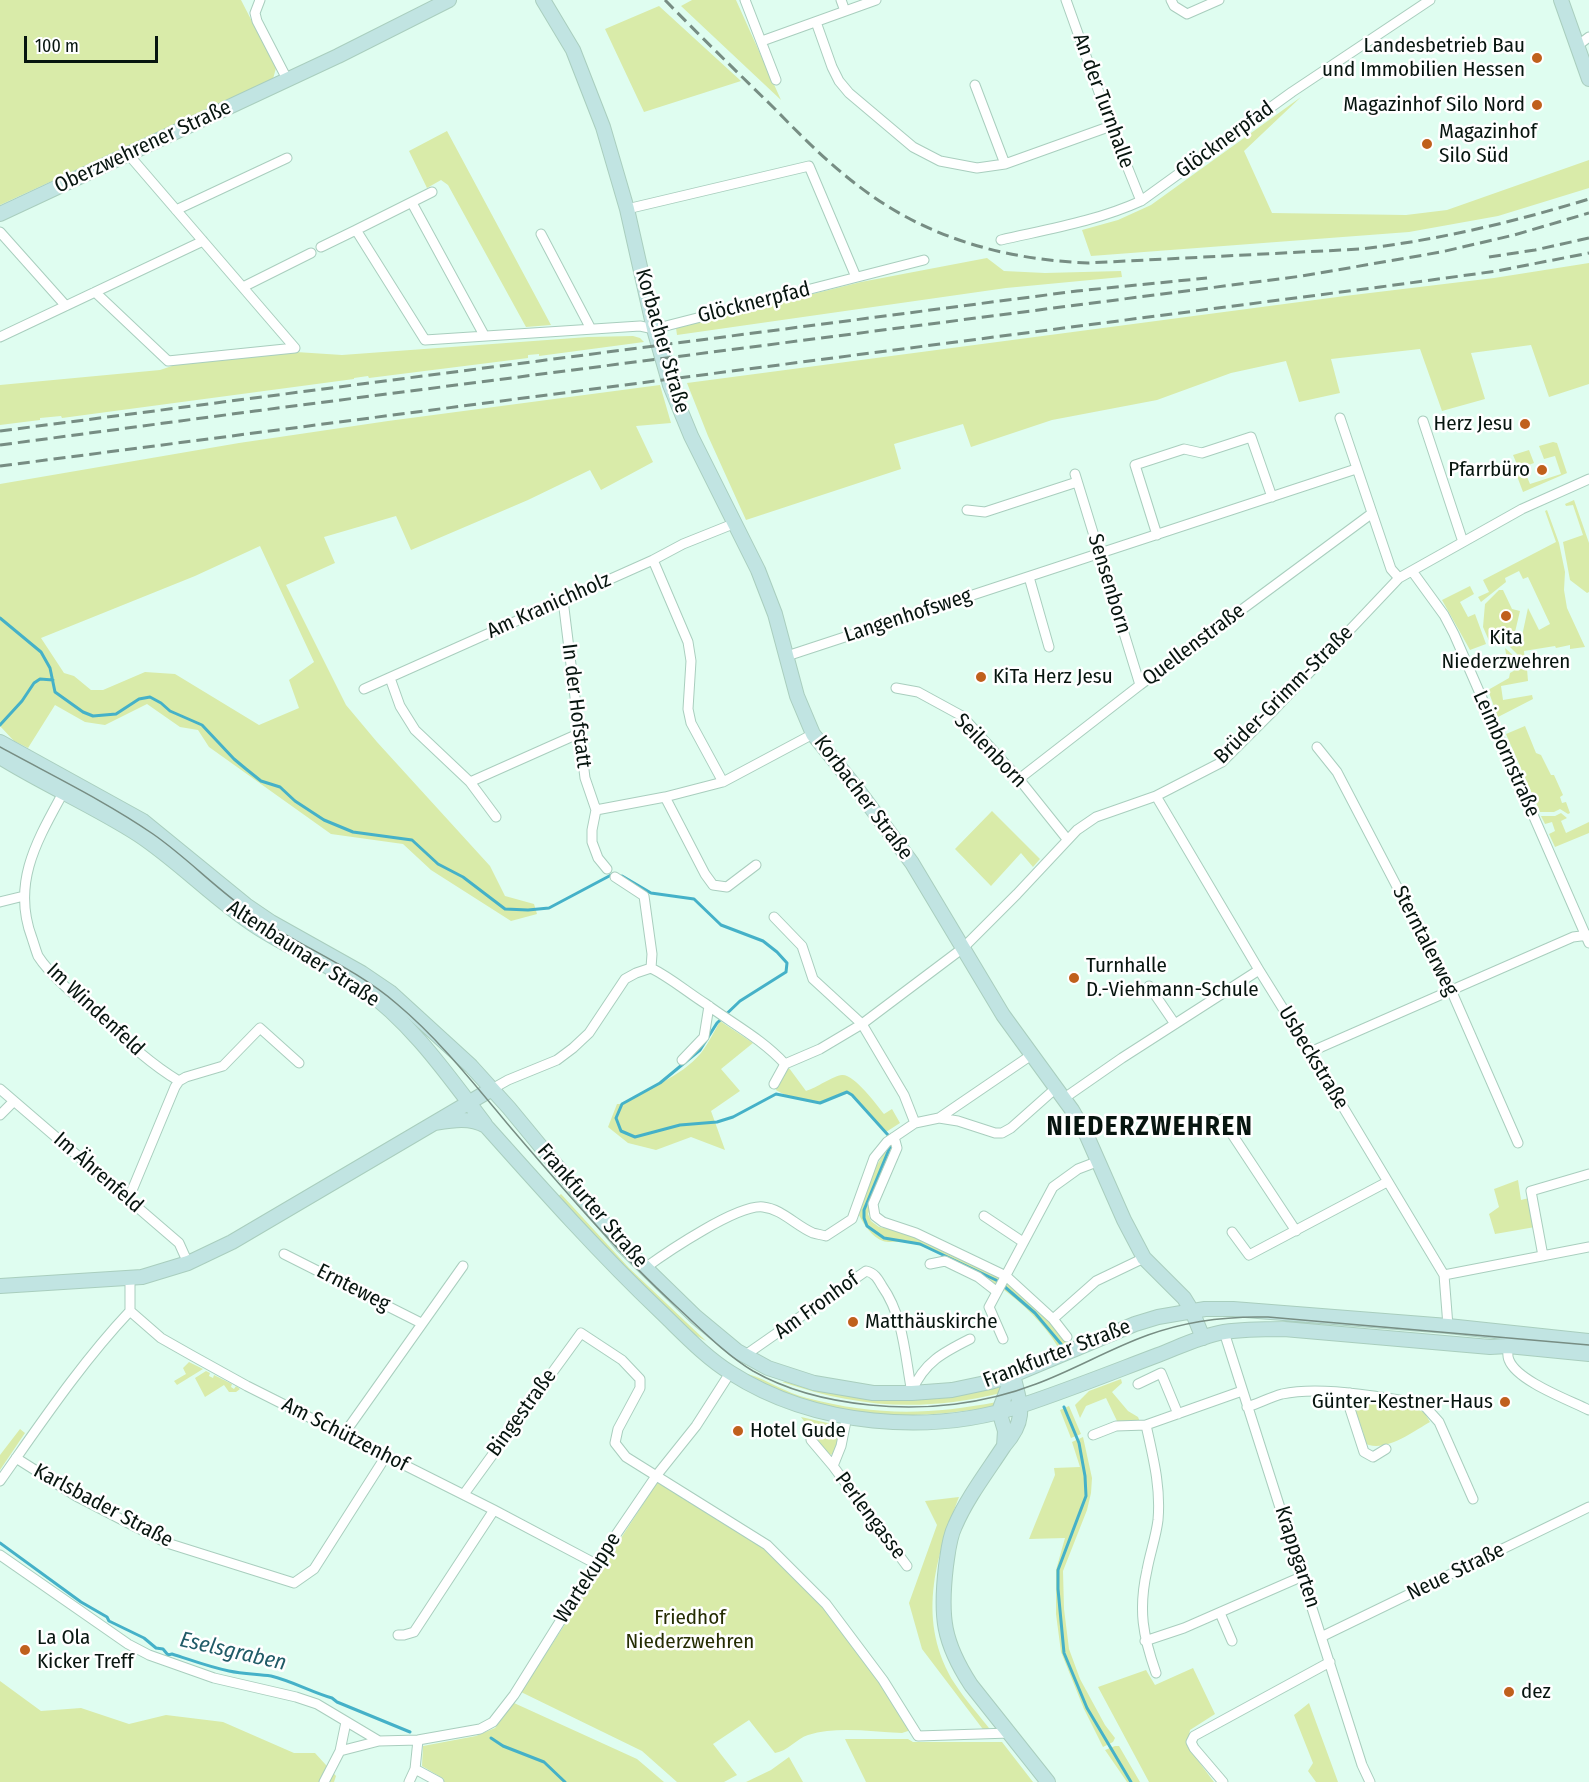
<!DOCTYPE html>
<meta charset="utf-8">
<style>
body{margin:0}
#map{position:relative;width:1589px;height:1782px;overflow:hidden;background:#dffdf0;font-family:"Fira Sans Condensed",sans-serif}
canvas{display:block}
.scale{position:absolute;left:24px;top:36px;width:134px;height:27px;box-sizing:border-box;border:3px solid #07150f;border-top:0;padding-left:8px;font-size:18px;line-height:21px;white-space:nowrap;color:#07150f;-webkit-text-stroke:4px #fff;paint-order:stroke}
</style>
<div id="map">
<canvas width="1589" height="1782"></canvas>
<div class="scale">100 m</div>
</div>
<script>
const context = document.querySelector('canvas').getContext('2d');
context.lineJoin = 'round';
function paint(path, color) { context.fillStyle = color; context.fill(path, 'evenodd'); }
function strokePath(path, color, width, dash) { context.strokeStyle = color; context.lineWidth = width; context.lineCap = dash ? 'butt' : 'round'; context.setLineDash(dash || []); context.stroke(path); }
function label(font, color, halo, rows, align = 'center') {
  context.font = font + ' "Fira Sans Condensed",sans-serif'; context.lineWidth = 5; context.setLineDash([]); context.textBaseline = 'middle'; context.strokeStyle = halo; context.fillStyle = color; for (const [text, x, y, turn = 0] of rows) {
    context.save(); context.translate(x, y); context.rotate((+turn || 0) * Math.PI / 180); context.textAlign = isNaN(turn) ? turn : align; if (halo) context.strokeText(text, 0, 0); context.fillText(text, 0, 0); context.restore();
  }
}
const green = new Path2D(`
 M0,0H241L276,68L273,79L0,205Z
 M692,0H736L781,100L681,6Z
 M659,6L741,81L644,112L605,29Z
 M1301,97L1244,151L1272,213L1406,215L1447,210L1589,160V188L1498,216L1409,232L1091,256L1082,230L1118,220L1151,205Z
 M447,131L551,325L526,327L448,185L441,180L427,188L409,151Z
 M987,258L1004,271L1045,273L1121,271L1122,277L1006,288L677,335L676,328L861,282Z
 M1589,263V384L1549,397L1531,345L1471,353L1485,399L1442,411L1420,349L1331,359L1340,393L1299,402L1286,361L1231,373L1157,400L1052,420L971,447L963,424L894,444L901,469L746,520L708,436L687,383L1345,296L1494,278Z
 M633,336L640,338L644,342L539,356V354L528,355V358L369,378L368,376L354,378V379L62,418L61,416L40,418V420L0,425V385L160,370L184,362L296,352L342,355L588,337Z
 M660,385L671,423L636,426L653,462L601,490L590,470L528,500L411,550L396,516L324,537L335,563L286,585L346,705L377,742L490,866L505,896L534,904L537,914L511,921L431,870L403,844L331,834L209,747L198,730L180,727L147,704L105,725L85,722L55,705L28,748L14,741L0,726V484L239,443L388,421ZM260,546L314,662L289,680L299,708L259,725L175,674L145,672L103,690H91L74,676L64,673L41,638L195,576Z
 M1553,442L1557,443L1567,473L1523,492L1517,476L1519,469L1513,455L1529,450L1534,463L1523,467L1530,484L1561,474L1555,456L1544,459L1539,446Z
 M1574,500L1589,543V592L1587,593L1570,580L1563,542L1583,535L1573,505L1566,506L1565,504Z
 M1547,510L1559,543L1565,572L1564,590L1567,608L1585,647L1570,649V645L1556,648L1555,646L1524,651L1525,662L1507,644L1522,636L1528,608L1539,630L1550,624L1528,577L1523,579L1519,571L1505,578L1506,582L1481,602L1478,597L1489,592L1483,580L1556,542L1545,511Z
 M1470,586L1474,594L1460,602L1468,617L1475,614L1486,644L1470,650L1442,600Z
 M1499,590H1503L1512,609L1520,611L1515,632L1504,639L1490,643L1483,627L1485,604Z
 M1505,648L1524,665L1509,670Z
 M1517,669H1527L1528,681L1501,686L1503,700L1532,695L1533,699L1498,717L1488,690L1509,678L1510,673Z
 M1525,726L1536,753L1541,755L1551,775H1554L1563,795L1560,797L1562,803L1566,802L1570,813L1568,814L1560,809L1554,812H1540L1506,734Z
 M992,811L1040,859L1033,867L1021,853L991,886L955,849Z
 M1561,813L1567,818L1561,821L1566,833L1589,822V833L1555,847L1549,834L1555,831L1552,822L1545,824L1541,816H1555Z
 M720,1021L753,1043L721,1069L740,1091L711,1111L725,1150L691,1137L656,1150L628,1143L608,1127L617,1104H622C648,1087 680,1078 701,1053C708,1044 714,1032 720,1021Z
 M789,1068L806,1091C816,1088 833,1076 842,1075C854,1074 876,1104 884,1114L892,1109L900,1123L886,1132L852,1095C840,1091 830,1102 819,1102C805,1103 788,1097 776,1090L777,1083Z
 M890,1144H894L868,1214L871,1221L879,1227L914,1234L1006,1276L1043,1313L1068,1342L1058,1347C1030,1300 974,1266 924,1247C917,1244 909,1243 902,1242C896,1241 889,1243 883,1241C872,1237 864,1225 859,1215L873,1171Z
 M1518,1180L1521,1200L1529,1198L1535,1227L1495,1234L1489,1214L1499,1207L1494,1189Z
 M561,1194L629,1268L706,1341L695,1335L626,1272L556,1198Z
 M189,1362L203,1369L177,1385L174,1381L186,1374L183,1368Z
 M206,1371L210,1373L209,1376L213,1378L214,1375L232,1384L231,1387L234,1389L236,1386L240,1389L236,1392H229L224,1385L205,1397L195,1378Z
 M748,1374C768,1380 786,1393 807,1398C875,1416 929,1415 997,1402V1406C928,1418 859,1421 792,1398C776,1393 761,1383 746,1375Z
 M1121,1379L1122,1383L1112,1392L1128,1411L1138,1417L1140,1422L1118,1423L1106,1398L1086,1406L1080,1418L1075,1405L1089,1391Z
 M792,1381L837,1393L998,1386L1002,1387L1001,1393C922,1412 859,1408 782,1382Z
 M1358,1403L1383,1404L1418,1410L1424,1412L1430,1422C1412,1432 1383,1455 1362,1442L1361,1437L1364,1435L1355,1409L1352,1410V1406Z
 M1069,1406L1081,1434L1071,1438L1060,1410Z
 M801,1417L841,1426L834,1454L829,1455Z
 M20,1429L25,1433L0,1470V1455Z
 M1083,1437L1092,1478L1091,1493L1087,1510L1063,1571L1064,1609L1069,1649L1080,1679L1105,1725L1115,1738L1113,1742L1103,1747L1084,1709L1061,1652L1056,1614V1570L1065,1538L1029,1539L1055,1475L1054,1468L1080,1467L1072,1442Z
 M658,1481L766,1550L821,1605L879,1681L910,1728L908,1731L902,1733C871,1732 838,1726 808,1735C796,1739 788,1751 775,1753L749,1720L713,1744L737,1775L724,1782H677L642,1751L521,1692Z
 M959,1497C935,1559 916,1622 955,1684C966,1701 980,1716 992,1732H985L922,1649L909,1603L937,1525L925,1501Z
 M1193,1668L1215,1714L1190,1730L1187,1746L1214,1782H1149L1098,1687L1146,1670L1155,1685Z
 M0,1681L41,1711L81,1708L129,1724L166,1715L223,1722L294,1753H315L336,1776L334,1782H0Z
 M514,1703L637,1759L664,1782H442L444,1779L422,1766L423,1746L476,1736L495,1728Z
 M1309,1703L1338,1782H1316L1308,1771L1313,1763L1294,1715Z
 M845,1739H908L913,1742H1002L1033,1782H866Z
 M1115,1746H1119L1140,1782H1127L1105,1750Z
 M789,1757L803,1782H746L771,1770Z`);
const stream = new Path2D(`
 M0,618L41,652L50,668L55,692L83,712L93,716L116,714L139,699L150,697L161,703L170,711L202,725L234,759L246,769L261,781L280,787L295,801L324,820L353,832L412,840L438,864L463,877L505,909L528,910L549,908L613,874
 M0,725L22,701L34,683L40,679L53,680
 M622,876L651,893L694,899L721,925L763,941L777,952L787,963L786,972L740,1001L717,1023L700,1050L660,1083L622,1104L616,1118L621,1131L635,1137L680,1125L717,1122L733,1117L776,1094L820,1103L847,1092L852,1095L888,1135L890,1147L864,1210V1218L867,1226L884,1238L920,1244L998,1281L1035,1313L1061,1344
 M1064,1407L1079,1443L1085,1476L1086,1496L1058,1570V1589L1064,1653L1087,1708L1131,1782
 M0,1543L81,1602L107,1617L109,1621L144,1638L156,1648L163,1649L168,1655L172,1654C191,1660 209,1667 229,1671C243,1674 257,1674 271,1676C292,1681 311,1692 332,1698L337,1702L410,1732
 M491,1738L503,1746L544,1762L565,1782`);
const street = new Path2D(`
 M260,0L255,13L257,21L287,79
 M745,0L776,80
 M841,0L845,11
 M1066,0L1111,126L1141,201
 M1171,0L1174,6L1187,14L1219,0
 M816,22L832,67L839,81L849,93L913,147L940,161L977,168L1005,164L1111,126
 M762,41L876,0
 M1577,46L1589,37
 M975,85L1005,164
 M128,154L295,348
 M432,192L356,230L425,340L640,326L654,329L924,260
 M412,203L484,335
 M627,209L809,166L856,277
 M176,210L287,158
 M0,232L66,306
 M541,234L591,329
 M1001,240C1049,229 1097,221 1141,201L1292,92L1430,0
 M321,247L356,230
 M243,287L311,253
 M95,292L168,361L295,348
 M0,337L203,241
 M1340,418L1391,569L1399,578
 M1423,421L1463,542
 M1075,474L1140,685
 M967,510L985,512L1077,482
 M1157,535L1135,465L1184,449L1202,453L1251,437L1272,497
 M653,560L688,642L691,661L688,709L691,723L723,782
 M1412,571L1444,615L1454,634L1589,943
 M1029,577L1049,647
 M563,600L585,778L596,810L592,830V842L598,858L607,869
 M787,656L1356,469
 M390,678L400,706L415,730L470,782L580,733
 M896,688L918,692L962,716L1019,779L1067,839
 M364,689L653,560L683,544L733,524
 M1317,747L1337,772L1451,990L1518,1143
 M1019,779L1140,685L1371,514
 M470,782L496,817
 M64,791C38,839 11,882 32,938C34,944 36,951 38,956C50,975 79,999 97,1014C123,1038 149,1063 179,1081L175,1087L128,1200
 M1156,796L1259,970L1310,1052L1444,1275L1448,1326
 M596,810L665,797
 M756,865L727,887L713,885L705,874L665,797L723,782L813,734
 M615,877L644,896L652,954L651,968
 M0,902L24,896
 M774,917L802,946L813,979L862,1024L904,1095L915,1123
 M1149,986L1175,1024
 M1310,1052L1573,937L1589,935
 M682,1060L704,1037L709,1006
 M179,1081L186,1077L223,1066L260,1028L299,1063
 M774,1084L785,1064L820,1049L862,1024L963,948L1017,894L1077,830L1096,817L1156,796L1222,762L1275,709L1399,578L1522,509L1589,479
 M0,1089L179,1243L188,1263
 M492,1089L508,1080L557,1060L573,1048L589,1033L625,979L636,973L651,968C671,978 687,992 706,1004C733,1024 762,1039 785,1064
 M1063,1099L1122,1058L1259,970
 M0,1115L14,1101
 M939,1118L1027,1058
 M1222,1119L1296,1231
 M894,1137L897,1148L873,1204L875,1216L883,1222L916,1233L1006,1276L1053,1319L1096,1281L1144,1258
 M984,1216L1023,1242
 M1232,1232L1249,1255L1387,1182
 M284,1254L421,1323
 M1543,1256L1531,1191L1589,1174
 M930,1264L945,1261L978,1277L996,1291
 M645,1268C667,1252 738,1204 763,1207C782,1209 796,1226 813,1233C817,1234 822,1235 826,1236L852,1219L874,1158L887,1142L915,1123L939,1118L958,1121L995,1133H1002L1011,1128L1056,1088
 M1444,1275L1589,1247
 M130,1278V1311L161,1338L191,1355L247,1386L494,1510L596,1564
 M1053,1319L1067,1337
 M1224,1332L1362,1765L1370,1782
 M1003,1339L989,1307L1053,1187L1078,1169L1099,1161
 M1508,1346C1508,1350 1507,1356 1509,1360C1517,1381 1569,1400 1589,1410
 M744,1356L866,1271C875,1273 878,1279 882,1286C904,1317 905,1357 912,1393
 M1138,1384L1161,1373L1178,1414
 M912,1391C924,1362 944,1352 970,1339
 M1350,1393L1349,1406L1364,1452L1373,1457L1386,1449
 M1247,1407C1259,1403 1271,1397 1282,1394C1323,1385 1381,1398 1422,1403L1439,1422L1473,1499
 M847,1416L841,1446L833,1466L907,1566
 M1146,1425C1153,1457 1161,1487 1158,1520C1156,1537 1150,1553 1147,1570C1138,1610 1143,1636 1156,1673
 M344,1434L463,1266
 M1093,1435L1116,1426L1146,1425L1242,1391
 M811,1440L833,1466
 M16,1458L76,1496L167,1543L294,1583L314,1569L386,1456
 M0,1481C41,1423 81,1363 130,1311
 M464,1494L581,1333L622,1360L640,1379V1388L618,1429L615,1443L626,1457L767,1545L826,1604L883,1680L918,1736L1010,1733
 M0,1555L128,1644L149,1655L214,1678L296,1697L317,1704L379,1741
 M1220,1613L1232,1641
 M398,1635H404L414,1632L494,1510
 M1323,1636L1589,1507
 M1145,1641L1184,1628L1303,1576
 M418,1740L415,1769L439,1782
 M340,1751L346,1722
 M324,1782L340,1751L379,1741L418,1740L480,1729L493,1722L514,1695L596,1564L656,1476L696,1426L730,1373
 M409,1782L415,1769
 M1223,1782L1194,1748L1191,1742L1194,1736L1330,1662`);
const secondary = new Path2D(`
 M543,0L573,50L603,127L627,209L654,329L670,385L691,436L758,570L775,614L797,696L813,734L858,790L912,863L1003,1015L1072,1110L1087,1136L1124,1220L1144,1258L1184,1298L1192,1311L1203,1338
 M1561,0L1589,79
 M0,214L338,56L449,0
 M0,742L143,821L246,905L271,922L362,973L390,992L471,1066L509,1108L622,1245L696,1317L737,1351L768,1368L814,1383L873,1393H912L952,1390L990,1382L1013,1375L1135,1324L1158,1317L1205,1309H1233L1448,1326L1589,1341
 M0,757C45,785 94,806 139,835C181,863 215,900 257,927C291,949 328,964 360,986C412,1023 447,1074 485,1124
 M435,1123C453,1120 470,1117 486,1126C543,1190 599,1253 661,1312C683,1333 705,1357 731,1373C814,1426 930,1436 1023,1405C1068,1390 1113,1372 1158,1355C1179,1347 1201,1336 1224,1332C1244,1329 1264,1329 1284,1329L1490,1347L1508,1346L1589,1354
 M0,1286L142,1277L188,1263L232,1242L492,1089
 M1013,1375C1021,1407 1027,1420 1004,1446C987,1472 967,1498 955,1526C949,1538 948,1553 946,1566C940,1617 943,1642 971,1685L1048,1782
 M1004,1446L1005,1431L999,1411L1013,1375`);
const tram = new Path2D(`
 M0,747C51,775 105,801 153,834C189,859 218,891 254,915C301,947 354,967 397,1004C440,1040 475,1085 511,1128C564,1190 617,1252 677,1307C701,1329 725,1354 753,1371C788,1391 830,1401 870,1405C925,1411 984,1404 1036,1384C1074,1370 1109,1349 1148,1335C1186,1321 1227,1316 1268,1317L1589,1345`);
const rail = new Path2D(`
 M665,0C701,37 738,73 775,109C810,145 845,180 889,207C949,244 1017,260 1088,263L1361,249C1438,240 1514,222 1589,199
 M1489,257L1535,250L1589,238
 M0,431L1077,291L1207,278
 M0,445L255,411L1302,276L1441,252L1514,235L1589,213
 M0,466L1380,287L1497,271L1589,253`);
const markers = [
 [1537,58,6,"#c0601c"],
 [1537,105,6,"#c0601c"],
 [1427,144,6,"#c0601c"],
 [1525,424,6,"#c0601c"],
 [1542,470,6,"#c0601c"],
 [1506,616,6,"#c0601c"],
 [981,677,6,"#c0601c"],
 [1074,978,6,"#c0601c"],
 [853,1322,6,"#c0601c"],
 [1505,1402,6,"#c0601c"],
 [738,1431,6,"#c0601c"],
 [25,1650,6,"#c0601c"],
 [1509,1692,6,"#c0601c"]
];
const poiNames = [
 ["Landesbetrieb Bau",1525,46,"right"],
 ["und Immobilien Hessen",1525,70,"right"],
 ["Magazinhof Silo Nord",1525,105,"right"],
 ["Magazinhof",1439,132],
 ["Silo Süd",1439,156],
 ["Herz Jesu",1513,424,"right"],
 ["Pfarrbüro",1530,470,"right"],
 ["Kita",1506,638,"center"],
 ["Niederzwehren",1506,662,"center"],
 ["KiTa Herz Jesu",993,677],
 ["Turnhalle",1086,966],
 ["D.-Viehmann-Schule",1086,990],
 ["Matthäuskirche",865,1322],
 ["Günter-Kestner-Haus",1493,1402,"right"],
 ["Hotel Gude",750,1431],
 ["La Ola",37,1638],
 ["Kicker Treff",37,1662],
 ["dez",1521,1692]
];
const streetNames = [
 ["An der Turnhalle",1103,101,70],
 ["Glöcknerpfad",1225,140,-36],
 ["Oberzwehrener Straße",143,147,-25],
 ["Glöcknerpfad",754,303,-14],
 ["Korbacher Straße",662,341,74],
 ["Sensenborn",1109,584,73],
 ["Am Kranichholz",549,606,-24],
 ["Langenhofsweg",908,616,-18],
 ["Quellenstraße",1194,645,-37],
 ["Brüder-Grimm-Straße",1284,695,-45],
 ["In der Hofstatt",576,706,83],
 ["Seilenborn",990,751,46],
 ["Leimbornstraße",1506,754,66],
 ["Korbacher Straße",863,798,53],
 ["Sterntalerweg",1425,941,63],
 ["Altenbaunaer Straße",303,954,33],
 ["Im Windenfeld",95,1010,43],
 ["Usbeckstraße",1313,1058,59],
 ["Im Ährenfeld",98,1173,41],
 ["Frankfurter Straße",592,1206,49],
 ["Ernteweg",353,1288,27],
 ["Am Fronhof",817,1306,-36],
 ["Frankfurter Straße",1057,1354,-21],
 ["Bingestraße",522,1413,-54],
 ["Am Schützenhof",345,1435,27],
 ["Karlsbader Straße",103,1506,28],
 ["Perlengasse",870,1516,53],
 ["Krappgarten",1297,1557,72],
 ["Neue Straße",1456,1572,-26],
 ["Wartekuppe",588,1578,-57]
];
const parkNames = [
 ["Friedhof",690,1618],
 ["Niederzwehren",690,1642]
];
const waterNames = [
 ["Eselsgraben",233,1652,13]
];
const districtNames = [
 ["NIEDERZWEHREN",1150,1127]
];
paint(green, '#d9eba9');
strokePath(stream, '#45b1c8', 3);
strokePath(street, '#a9cebe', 11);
strokePath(secondary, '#a9cebe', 16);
strokePath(street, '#fff', 9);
strokePath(secondary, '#c1e4e2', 14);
strokePath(tram, '#778d83', 1.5);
strokePath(rail, '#778d83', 3, [12, 6]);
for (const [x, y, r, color] of markers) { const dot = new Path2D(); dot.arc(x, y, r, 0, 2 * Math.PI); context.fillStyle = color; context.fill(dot); strokePath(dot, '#fff', 2); }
label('21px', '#07150f', '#fff', poiNames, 'left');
label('21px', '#07150f', '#fff', streetNames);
label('21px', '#252d03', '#fff', parkNames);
label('italic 22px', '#205b67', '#fff', waterNames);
context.letterSpacing = '1.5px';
label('bold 27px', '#07150f', '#fff', districtNames);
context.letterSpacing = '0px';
</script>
